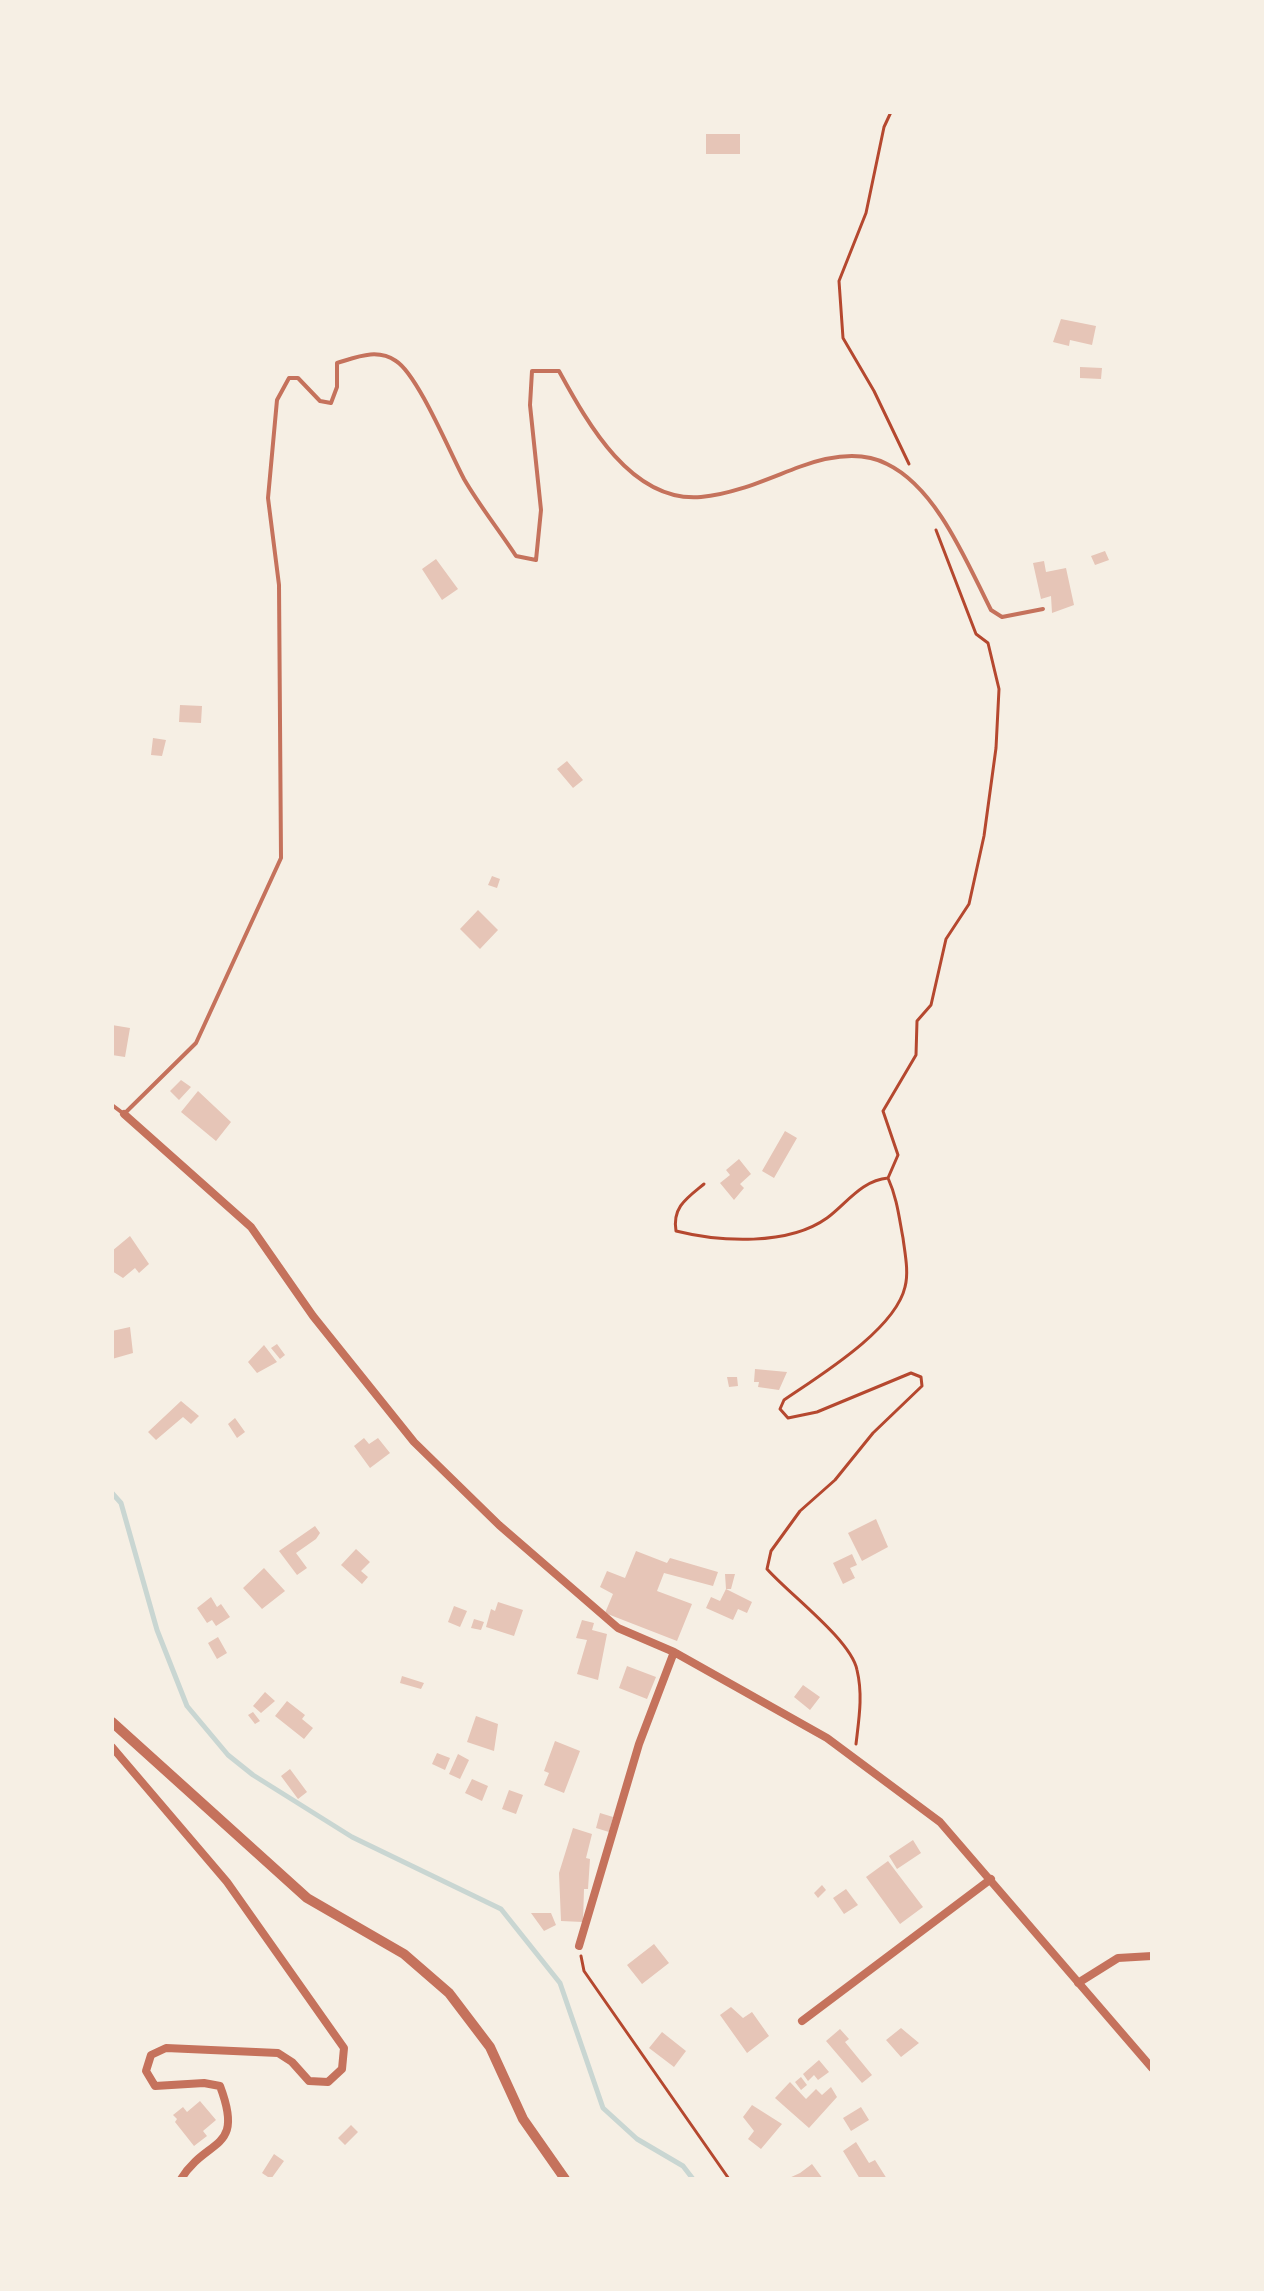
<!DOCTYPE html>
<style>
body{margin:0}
#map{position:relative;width:1264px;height:2291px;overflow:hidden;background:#f6efe4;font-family:"Alegreya Sans",sans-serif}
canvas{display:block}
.frame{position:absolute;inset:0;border:114px solid #f6efe4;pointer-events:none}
</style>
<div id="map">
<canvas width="1264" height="2291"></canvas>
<div class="frame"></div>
</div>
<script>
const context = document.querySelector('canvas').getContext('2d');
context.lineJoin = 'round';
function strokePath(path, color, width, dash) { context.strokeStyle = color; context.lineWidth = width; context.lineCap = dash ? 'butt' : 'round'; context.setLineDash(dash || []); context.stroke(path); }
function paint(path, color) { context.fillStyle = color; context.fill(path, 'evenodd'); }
const stream = new Path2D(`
 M112,1493L121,1503L157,1630L187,1706L228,1755L253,1775L352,1837L501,1909L560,1983L603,2108L637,2139L683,2166L693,2179`);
const building = new Path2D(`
 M706,134H740V154H706Z
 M1061,319L1096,326L1092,345L1070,340L1069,346L1053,342Z
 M1080,367L1102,368L1101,379L1080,378Z
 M1105,551L1109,560L1095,565L1091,556Z
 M436,559L458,589L442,600L422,569Z
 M1044,561L1046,572L1066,568L1074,605L1052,613L1051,596L1041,599L1033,563Z
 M180,705L202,706L201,723L179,722Z
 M153,738L166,740L162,756L151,755Z
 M567,761L583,780L573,788L557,769Z
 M492,876L500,879L497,888L488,885Z
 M478,910L498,930L480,949L460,929Z
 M112,1025L130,1028L125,1057L112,1055Z
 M181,1080L191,1087L179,1100L170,1091Z
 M198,1091L231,1122L216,1141L181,1112Z
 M785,1131L797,1138L774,1178L762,1171Z
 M739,1159L751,1174L740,1184L744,1188L734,1200L720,1183L730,1175L726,1170Z
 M130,1236L149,1264L139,1273L135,1268L123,1278L112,1271V1251Z
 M130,1327L133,1353L112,1359V1331Z
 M277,1344L285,1355L280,1359L271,1348Z
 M264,1345L277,1362L257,1373L248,1362Z
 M755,1369L787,1372L779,1390L758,1387L759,1382H754Z
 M727,1377H737L738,1386L729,1387Z
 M181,1401L199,1416L191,1424L183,1417L156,1440L148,1432Z
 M235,1418L245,1432L237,1438L228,1424Z
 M364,1438L369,1444L378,1438L390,1453L370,1468L354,1446Z
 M876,1519L888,1547L862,1561L848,1533Z
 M315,1526L320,1533L316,1539L296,1553L307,1568L297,1575L279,1551Z
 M356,1549L370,1562L361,1571L368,1577L362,1584L341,1565Z
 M636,1551L667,1563L670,1558L718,1572L713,1586L664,1573L657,1591L692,1604L677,1641L605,1613L613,1594L600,1587L607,1571L625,1578Z
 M852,1554L857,1565L850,1568L855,1578L843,1584L833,1563Z
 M264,1568L285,1591L262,1609L243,1588Z
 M725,1574H735L731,1589H726Z
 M726,1589L752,1602L747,1613L738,1609L733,1620L706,1608L711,1597L720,1601Z
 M211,1597L217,1607L221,1604L230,1617L216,1626L212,1620L207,1623L197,1608Z
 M498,1602L523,1610L514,1636L486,1627L491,1609L495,1611Z
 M454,1606L467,1611L460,1627L448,1622Z
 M474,1619L484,1622L481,1630L471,1628Z
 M582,1620L594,1623L592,1630L607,1634L598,1680L577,1674L587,1640L576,1638Z
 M218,1637L227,1653L217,1659L208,1643Z
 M627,1666L656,1677L647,1699L619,1688Z
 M402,1676L424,1683L421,1689L400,1683Z
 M803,1685L820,1697L810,1710L794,1697Z
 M265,1692L275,1701L261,1713L253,1706Z
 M287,1701L305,1715L302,1719L313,1728L304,1739L275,1716Z
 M253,1712L260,1721L255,1724L248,1715Z
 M476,1716L498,1724L494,1751L467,1742Z
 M555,1741L580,1751L564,1793L544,1785L549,1773L544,1771Z
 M437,1753L450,1758L445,1770L432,1764Z
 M458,1754L469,1760L460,1779L449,1774Z
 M290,1769L307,1792L298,1799L281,1776Z
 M472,1779L488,1786L482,1801L465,1793Z
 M509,1790L523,1795L516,1814L502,1809Z
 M600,1813L613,1817L609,1832L596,1828Z
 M573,1828L592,1834L586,1858L590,1859L588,1889H584L583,1922L561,1921L559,1873Z
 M913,1840L921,1853L897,1869L889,1856Z
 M888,1861L923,1907L900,1924L866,1877Z
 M822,1885L826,1890L818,1898L814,1893Z
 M846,1889L858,1905L844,1914L833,1898Z
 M531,1913H551L556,1925L544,1931Z
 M654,1944L669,1963L642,1984L627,1965Z
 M731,2007L743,2018L752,2012L769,2036L747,2053L720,2015Z
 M901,2028L919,2043L901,2057L886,2040Z
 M840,2029L849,2039L845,2042L872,2075L862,2083L826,2041Z
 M662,2032L686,2051L674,2067L649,2048Z
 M819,2060L829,2072L818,2080L814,2075L808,2081L803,2074Z
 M801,2077L807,2085L801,2090L795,2082Z
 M790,2082L806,2099L816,2089L822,2095L831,2087L837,2097L809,2128L775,2098Z
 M200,2101L216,2120L203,2131L207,2136L194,2146L175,2122L177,2119L173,2115L183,2107L187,2112Z
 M752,2105L782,2124L761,2149L748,2139L754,2131L743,2117Z
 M861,2107L869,2120L851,2131L843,2118Z
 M351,2125L358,2132L345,2145L338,2138Z
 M856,2142L869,2163L875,2160L887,2179H860L843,2151Z
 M274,2154L284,2161L271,2179L262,2173Z
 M812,2164L823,2179H787L800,2173Z`);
const path = new Path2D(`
 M891,112L884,127L866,213L839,281L843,338L874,391L909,464
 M888,1178L898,1155L883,1111L916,1055L917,1021L931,1005L946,939L969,904L984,836L996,748L999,689L988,643L976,634L936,530
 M704,1184C687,1198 672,1207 676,1231C720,1242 788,1246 827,1218C846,1204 862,1180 888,1178C897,1198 899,1217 903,1238C905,1254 909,1272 905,1287C895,1330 819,1376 784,1400L780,1409L788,1418L817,1412L911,1373L921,1377L922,1386L873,1433L835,1480L800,1511L771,1551L767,1569C789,1594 851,1640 857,1670C863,1695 859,1718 856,1744
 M581,1956L584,1971L729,2179`);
const service = new Path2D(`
 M112,1105L124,1114L196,1043L281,858L279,585L268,498L277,400L289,378H298L320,401L331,403L337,387V363C357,357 377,348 396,361C418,375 450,453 464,479C479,505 499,530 516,556L536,560L541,510L530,405L532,371H559C587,422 631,503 701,497C735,494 767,479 799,467C826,457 860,450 887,464C937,488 967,563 991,610L1002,617L1043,609`);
const minor = new Path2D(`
 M124,1114L251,1227L313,1316L414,1442L499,1525L618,1628L674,1652L827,1738L940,1822L1152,2068
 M112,1747L227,1882L344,2048L342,2069L328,2082L309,2081L292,2062L278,2053L166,2048L151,2055L146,2071L155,2086L204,2083L220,2086C245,2152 207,2137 181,2179
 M579,1946L639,1744L674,1652
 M1078,1983L1118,1958L1152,1956
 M802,2021L991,1879`);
const tertiary = new Path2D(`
 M112,1722L307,1898L404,1954L449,1993L490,2047L523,2119L565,2179`);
strokePath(stream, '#c9d6d2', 5);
paint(building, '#e6c5b7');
strokePath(path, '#b5482f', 3);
strokePath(service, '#c5725c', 4);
strokePath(minor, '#c5725c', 8);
strokePath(tertiary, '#c5725c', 10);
</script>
